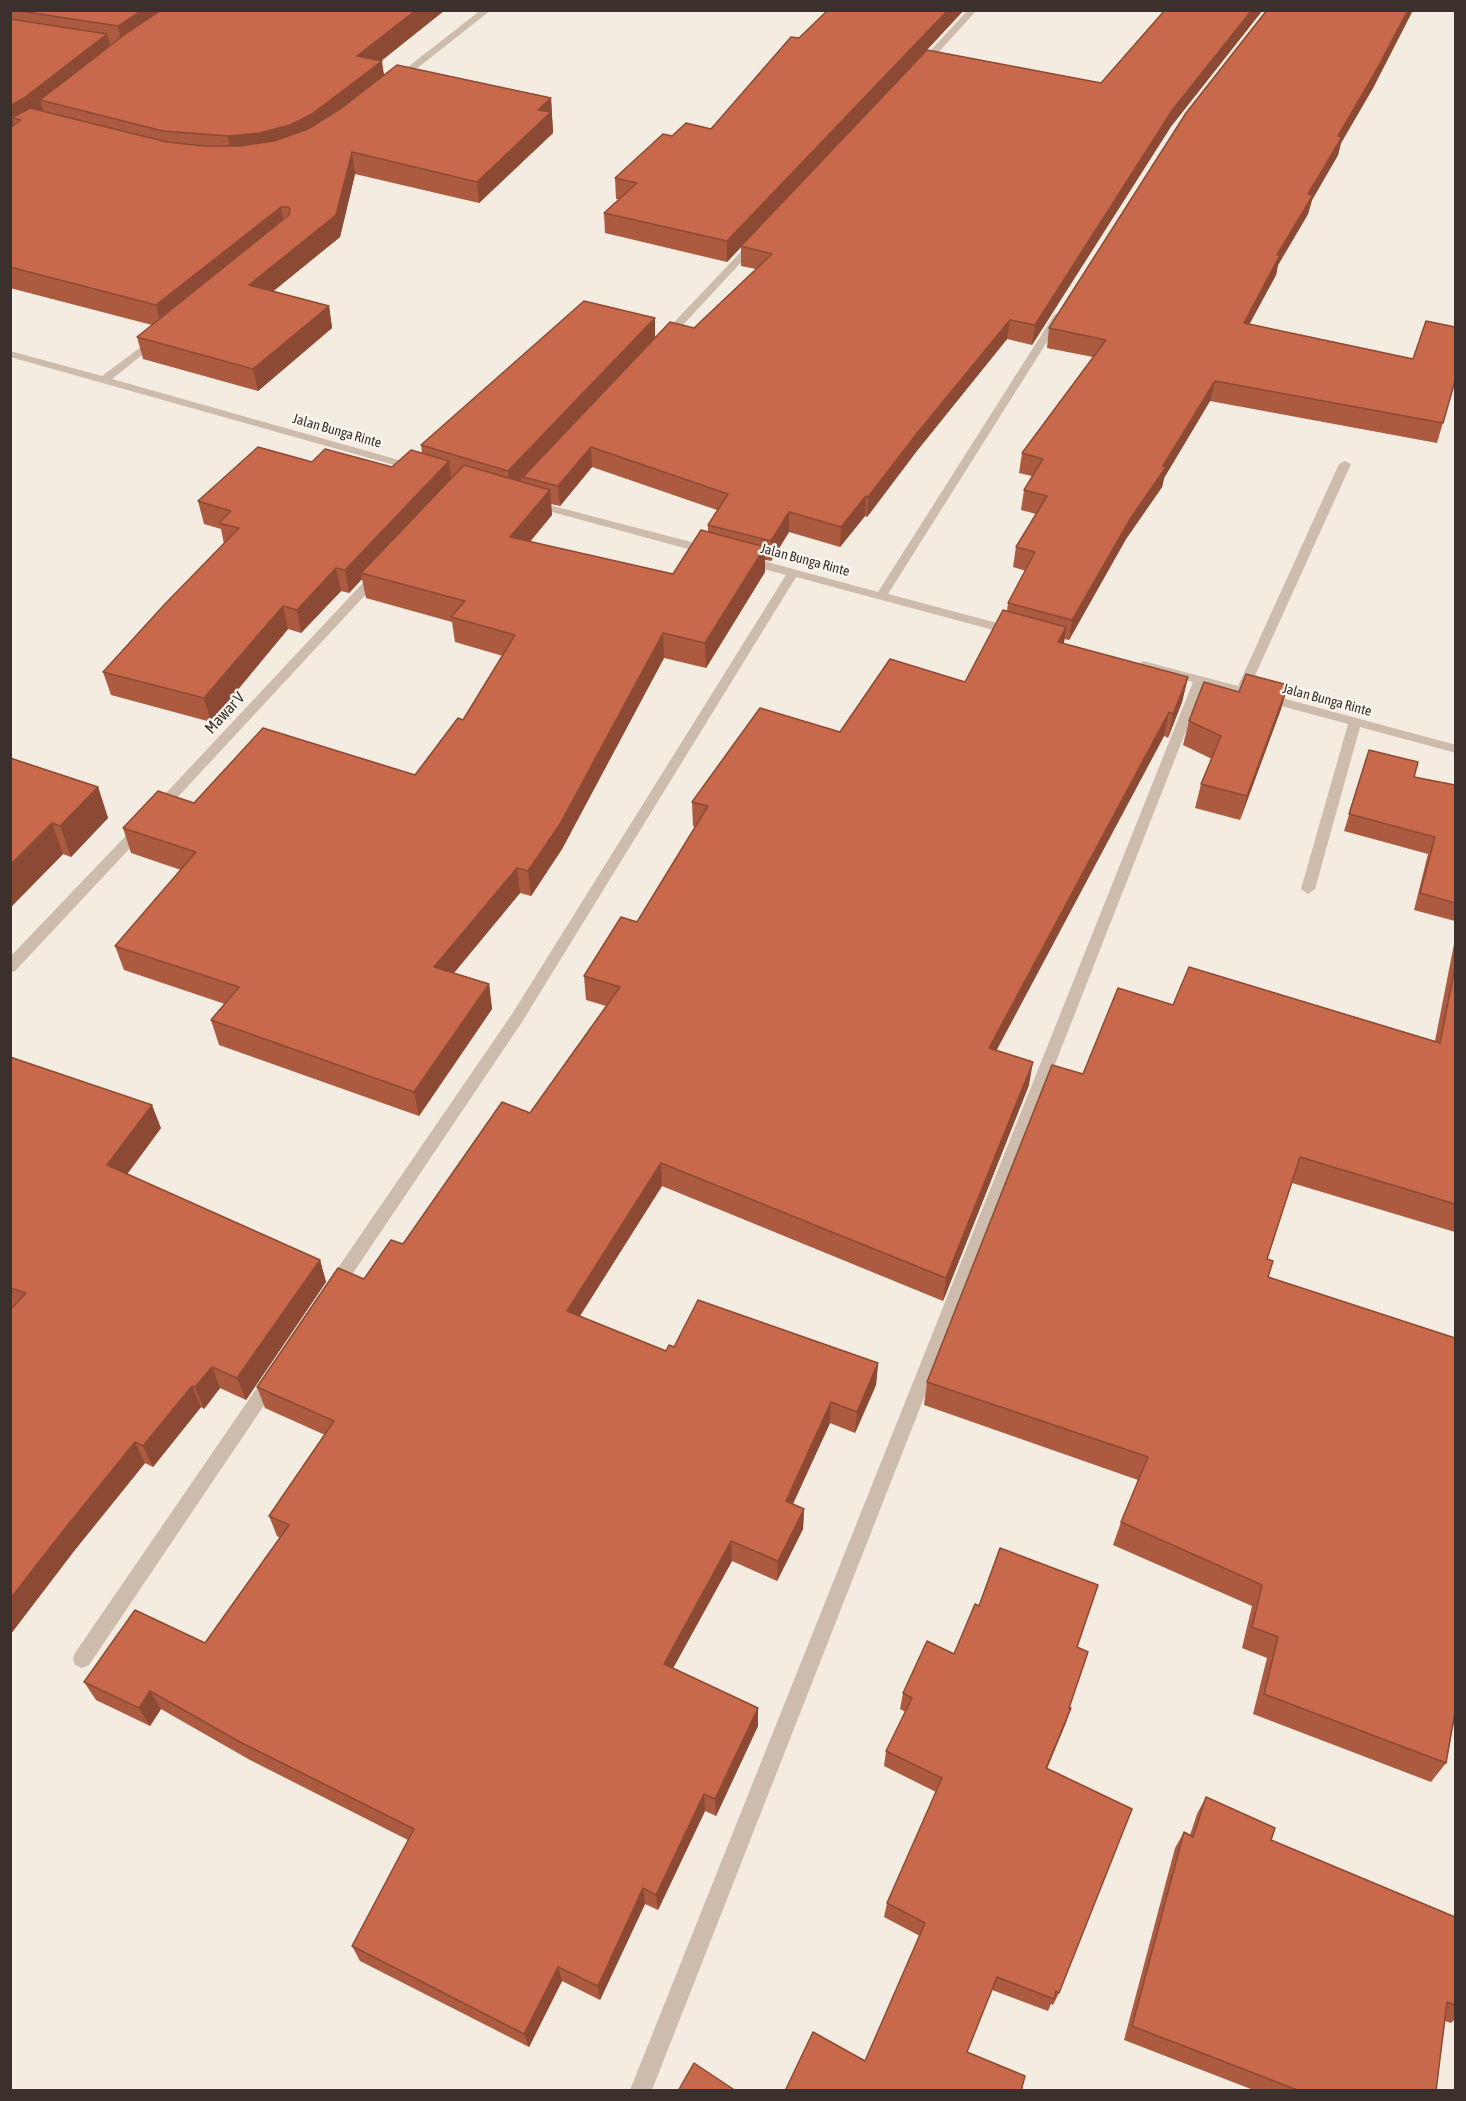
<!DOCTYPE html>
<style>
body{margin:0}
#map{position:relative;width:1466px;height:2101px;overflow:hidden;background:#f4ebe1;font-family:"Asap Condensed",sans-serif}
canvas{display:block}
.frame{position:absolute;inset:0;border:12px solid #3b302b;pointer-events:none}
</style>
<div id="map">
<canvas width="1466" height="2101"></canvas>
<div class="frame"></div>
</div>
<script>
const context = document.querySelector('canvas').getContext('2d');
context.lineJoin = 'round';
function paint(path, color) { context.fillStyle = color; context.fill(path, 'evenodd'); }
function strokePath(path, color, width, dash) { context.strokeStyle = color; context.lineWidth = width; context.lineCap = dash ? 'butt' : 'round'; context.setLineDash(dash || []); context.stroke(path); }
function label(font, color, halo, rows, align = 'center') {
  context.font = font + ' "Asap Condensed",sans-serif'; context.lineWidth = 4.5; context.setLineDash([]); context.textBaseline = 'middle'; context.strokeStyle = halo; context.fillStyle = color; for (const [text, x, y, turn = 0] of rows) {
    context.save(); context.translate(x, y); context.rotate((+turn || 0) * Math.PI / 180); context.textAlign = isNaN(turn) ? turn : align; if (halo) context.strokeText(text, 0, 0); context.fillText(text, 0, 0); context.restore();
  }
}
const minor = new Path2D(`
 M481,10H491L401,81H395V77Z
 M968,10H977L924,68H918V64Z
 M751,241L759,243L668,341H660V337Z
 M1059,312L1064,315L888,594L1016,628L1018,631L1016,634L1012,635L796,577L522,1022L341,1291L335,1293L329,1291L327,1286L329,1281L512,1014L786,575L741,563V557L745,556L878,592L1054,315Z
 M157,335L162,338L161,340L112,379L420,466L422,468L416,471L412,470L10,357V351L102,376Z
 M1345,461L1351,464L1249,689L1456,745V753L1360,727L1315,889L1308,894L1301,889L1348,724L1204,685L652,2090H630L1193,682L1139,668L1137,665L1143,661L1238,686L1339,464Z
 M534,501L714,548L716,551L710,555L530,506V502Z
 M377,571L381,572V578L163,813H153L151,810L153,807L373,572Z
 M142,822L147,824L149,827L147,830L15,971L10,972V957L137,824Z
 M271,1374L277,1376L280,1381L277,1386L89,1665L82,1668L75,1665L73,1659L75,1653L265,1376Z`);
const wall = new Path2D(`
 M10,10H445L381,61L384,75L551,98L553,133L479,203L355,174L340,237L273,291L329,306L332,328L258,391L143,359L137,337L152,325L10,288Z
 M828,10H964L927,50L1170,128L1032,345L1007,339L916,452L867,517L865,516L840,547L789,532L771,561L765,560V572L706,668L664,658L562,849L531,896L520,893L454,973L489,984L492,1009L419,1116L219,1045L211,1020L225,1004L124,970L115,946L181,870L131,853L123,828L194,803L415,775L463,720L503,656L455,642L452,622L366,598L362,579L349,593L341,591L301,633L288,629L211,722L111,695L103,672L224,544L221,529L204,524L198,501L312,462L392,467L422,453L421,445L655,318V337L694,328L756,269L741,266V247L727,262L605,233L604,213L619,199H616L615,178L672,136L711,129ZM592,467L717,510L708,525V532L673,574L530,542L552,515L551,504L560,506Z
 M1267,10H1413L1373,88L1341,143L1338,155L1312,200L1308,214L1278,265L1276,275L1249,325L1455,381L1437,443L1210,401L1164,478L1162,487L1126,539L1069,640L1064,639V644L1188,677L1182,702L1168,738L1164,736L996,1050L1029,1085L943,1301L662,1186L580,1316L666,1351L674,1347L878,1363L876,1385L855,1433L830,1423L793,1504L804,1509L803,1529L777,1581L732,1561L673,1668L758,1708V1726L716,1816L705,1811L658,1910L645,1904L600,2000L562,1981L529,2047L360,1961L352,1946L408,1840L250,1760L161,1709L150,1726L96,1700L84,1682L205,1643L280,1538L277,1536L269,1516L325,1435L265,1408L257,1387L364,1279L403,1244L530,1113L606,1006L586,1000L584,976L637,922L695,827L693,826L692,802L840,732L965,682L1007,611L1008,603L1026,571L1013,567L1016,547L1036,514L1021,510L1024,490L1032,476L1019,473L1022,453L1093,357L1047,348L1049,328Z
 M1288,685L1281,709L1240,820L1195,808L1201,784L1212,759L1183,745L1189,721L1239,692Z
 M1369,750L1414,777L1455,785V921L1414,910L1428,854L1344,831Z
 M10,758L98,787L108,818L71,857L63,854L10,908Z
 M1455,939V1232L1292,1183L1267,1259L1268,1277L1455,1338V1726L1453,1725L1446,1763L1431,1782L1253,1714L1267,1658L1242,1648L1252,1606L1113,1545L1121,1522L1138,1480L924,1405L927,1382L1083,1074L1173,1005L1435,1041Z
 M10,1057L161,1128L127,1174L320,1260L326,1282L246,1400L220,1388L204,1409L201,1407L153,1467L145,1463L74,1551L10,1635V1310L13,1307L10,1306Z
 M1077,1647L1069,1708H1071L1065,1725L1047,1769L1059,1993L1053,2005L1051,2004L1048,2011L992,1990L967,2052L865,2061L920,1936L884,1917L887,1903L936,1792L884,1766L886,1751L906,1712L900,1709L903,1693L954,1654Z
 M1206,1797L1271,1840L1455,1917V2019L1451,2023L1445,2021L1436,2091H1256L1124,2040L1175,1848L1184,1832L1190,1835L1197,1814Z`);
const shadedWall = new Path2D(`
 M142,10H178L122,48L118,26Z
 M416,10H445L361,77L382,61L385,83L315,136L232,159L228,136L357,56Z
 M948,10H964L727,262V241Z
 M1252,10H1263L1170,128L1032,345L1035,325L1173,109Z
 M1408,10H1413L1373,88L1341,143L1338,155L1312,200L1308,214L1278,265L1276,275L1239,343L1244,323L1277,255L1338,136Z
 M107,34L113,55L40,100L43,110L30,120L12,118L15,129L10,132V106Z
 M551,98L553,133L479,203L477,182L538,110Z
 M352,152L355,174L340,237L254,307L249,285Z
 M281,207L285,229L161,327L156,305Z
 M329,306L332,328L258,391L253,369Z
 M655,318V338L510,491L508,471Z
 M1010,320L1007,339L916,452L867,517L868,497L918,432Z
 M1215,381L1210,401L1164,478L1162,487L1126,539L1069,640L1072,620L1130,519Z
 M591,447L592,467L560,506L558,486Z
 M449,461L452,484L361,573L362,579L349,593L345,570Z
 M550,490L552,515L512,562L510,537Z
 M866,496L865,516L840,547L841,527Z
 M789,512V532L771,561V541Z
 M765,547V572L706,668L705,643Z
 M336,568L341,591L301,633L297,610Z
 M283,606L288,629L211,722L204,698Z
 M1066,627L1063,651L1058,642Z
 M663,633L664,658L562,849L531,896L528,871Z
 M1188,677L1182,702L1168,738L1173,714Z
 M1288,685L1281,709L1240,820L1247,796Z
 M1169,712L1164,736L985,1072L989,1048Z
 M98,787L108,818L71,857L60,826Z
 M52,823L63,854L10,908V865Z
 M517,868L520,893L438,992L434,967Z
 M489,984L492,1009L419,1116L414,1092Z
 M1033,1062L1029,1085L943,1301L946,1278Z
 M152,1105L161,1128L117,1188L107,1165Z
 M661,1163L662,1186L569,1333L567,1311Z
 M320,1260L326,1282L246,1400L237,1378Z
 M878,1363L876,1385L855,1433L857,1412Z
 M212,1367L220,1388L204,1409L195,1387Z
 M192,1386L201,1407L153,1467L143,1446Z
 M831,1402L830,1423L785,1521L786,1501Z
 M135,1442L145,1463L74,1551L10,1635V1599L63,1531Z
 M804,1509L803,1529L777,1581L778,1561Z
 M731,1541L732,1561L665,1683L664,1664Z
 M150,1691L161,1709L150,1726L139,1708Z
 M758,1708V1726L716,1816L715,1799Z
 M1071,1708L1065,1725L1040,1784L1046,1768Z
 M704,1794L705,1811L658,1910L656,1895Z
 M643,1888L645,1904L600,2000L598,1986Z
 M558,1967L562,1981L529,2047L524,2034Z`);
const building = new Path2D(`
 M13,10H142L118,26Z
 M161,10H416L357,56L382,61L312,114L290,125L260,133L228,136L163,131L40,100L124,35Z
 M828,10H948L727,241L604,213L637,183L615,178L663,134L672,136L686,123L711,129L791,37L799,38Z
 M1165,10H1252L1173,109L1035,325L1010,320L918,432L868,497L866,496L841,527L789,512L771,541L708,525L728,494L591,447L558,486L523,477L670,322L694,328L772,254L741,246L927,50L1101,83Z
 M1267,10H1408L1377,69L1338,136L1342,137L1308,194L1313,195L1277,255H1280L1244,323L1413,359L1426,321L1455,327V381L1443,423L1215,381L1163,466L1166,467L1130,519L1072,620L1008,603L1035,552L1016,547L1047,496L1024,490L1043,459L1022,453L1106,340L1049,328L1186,113Z
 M10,19L107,34L24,98L10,106Z
 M397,65L551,98L538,110L551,112L477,182L352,152L336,215L249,285L329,306L253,369L137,337L289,215L290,209L288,207H281L156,305L10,267V128L21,120L12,118L30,108L167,142L204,146H239L274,141L308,129L343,107Z
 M584,301L655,318L508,471L421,445Z
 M258,447L312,462L325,449L392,467L411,450L449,461L345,570L336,568L297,610L283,606L204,698L103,672L164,605L239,528L219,523L231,511L198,501Z
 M464,465L550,490L510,537L673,574L701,530L765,547L705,643L663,633L560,824L528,871L517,868L434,967L489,984L414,1092L211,1020L239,987L115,946L196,852L123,828L158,791L194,803L263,728L415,775L458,718L463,720L515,635L451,617L465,601L361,573Z
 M1003,610L1066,627L1058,642L1188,677L1173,714L1169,712L989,1048L1033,1062L946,1278L661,1163L567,1311L666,1351L669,1345L674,1347L698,1300L878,1363L857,1412L831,1402L786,1501L804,1509L778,1561L731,1541L664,1664L758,1708L715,1799L704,1794L656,1895L643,1888L598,1986L558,1967L524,2034L352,1946L414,1829L240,1742L150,1691L139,1708L84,1682L135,1610L205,1643L289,1525L269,1516L334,1421L257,1387L338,1268L364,1279L391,1240L403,1244L502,1102L530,1113L620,987L584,976L621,917L637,922L708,806L692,802L760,708L840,732L890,659L965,682Z
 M1246,674L1288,685L1247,796L1201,784L1221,736L1189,721L1204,682L1239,692Z
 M1369,750L1418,762L1414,777L1455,785V903L1420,893L1435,837L1349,814Z
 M10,758L98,787L60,826L52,823L10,865Z
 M1189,967L1440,1043L1455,967V1204L1300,1157L1267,1259L1273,1261L1268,1277L1455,1338V1712L1446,1763L1264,1694L1278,1637L1252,1627L1262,1585L1121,1522L1148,1457L927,1382L1052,1065L1083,1074L1118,988L1173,1005Z
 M10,1057L152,1105L107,1165L320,1260L237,1378L212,1367L195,1387L192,1386L143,1446L135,1442L63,1531L10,1599V1310L26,1293L10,1288Z
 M1000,1548L1098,1585L1077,1647L1088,1652L1069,1708H1071L1046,1768L1132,1809L1059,1993L1056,1991L1054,1999L997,1977L967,2052L1025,2076L1021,2091H785L813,2032L865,2061L925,1923L887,1903L942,1778L886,1751L912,1698L903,1693L927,1641L954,1654L975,1604L979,1606Z
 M1206,1797L1275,1828L1271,1840L1455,1917V2005L1447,2002L1436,2091H1300L1132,2026L1184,1832L1193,1837Z
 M694,2063L736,2091H678Z`);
const farStreetnames = [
 ["Jalan Bunga Rinte",337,431,16],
 ["Jalan Bunga Rinte",805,560,15],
 ["Jalan Bunga Rinte",1327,700,15]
];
const streetNames = [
 ["Mawar V",225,713,-47]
];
paint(minor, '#cdbbac');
paint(wall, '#ac5a40');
paint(shadedWall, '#8c4a34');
paint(building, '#c8694b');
strokePath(building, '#8c4a34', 1.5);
label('14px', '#3b302b', '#fbf5ee', farStreetnames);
label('16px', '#3b302b', '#fbf5ee', streetNames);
</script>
